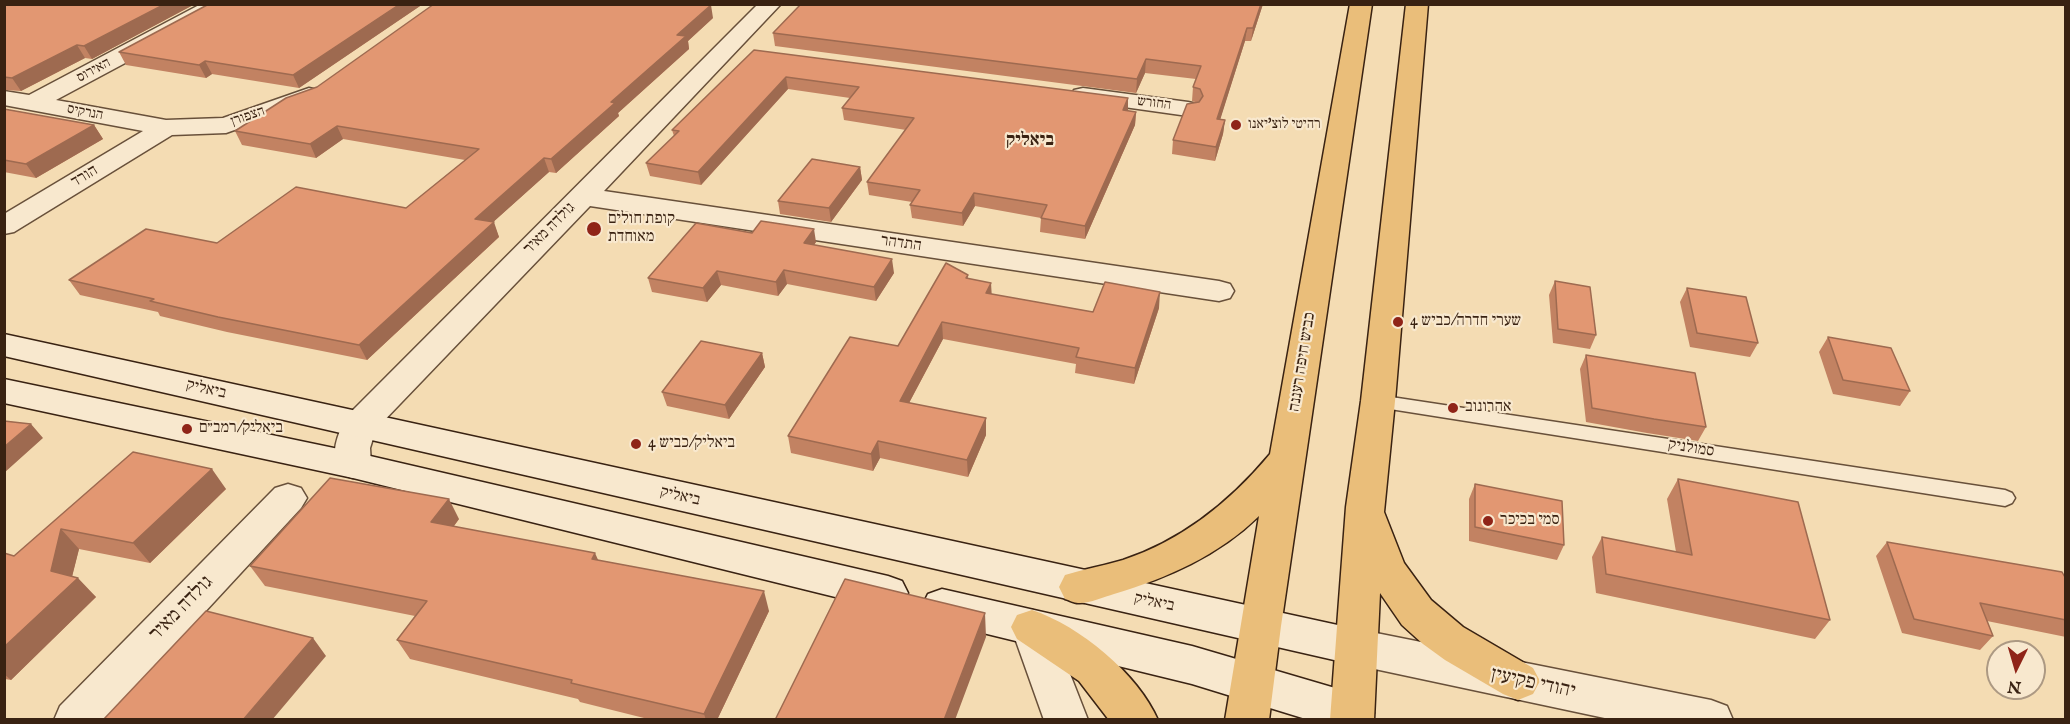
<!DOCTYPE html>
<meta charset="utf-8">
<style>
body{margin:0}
#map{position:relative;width:2070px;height:724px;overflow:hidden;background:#f4dcb3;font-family:"IM FELL English",serif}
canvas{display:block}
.frame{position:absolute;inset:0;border:6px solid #392212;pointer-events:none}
.north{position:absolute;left:1986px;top:640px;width:60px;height:60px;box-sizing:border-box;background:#f8e8ce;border:2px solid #ac9983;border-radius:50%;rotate:185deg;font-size:16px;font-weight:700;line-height:24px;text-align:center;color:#392212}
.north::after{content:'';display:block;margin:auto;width:21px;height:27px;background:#8f2418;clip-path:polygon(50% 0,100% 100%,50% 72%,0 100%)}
</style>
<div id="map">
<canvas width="2070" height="724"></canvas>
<div class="frame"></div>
<div class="north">N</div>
</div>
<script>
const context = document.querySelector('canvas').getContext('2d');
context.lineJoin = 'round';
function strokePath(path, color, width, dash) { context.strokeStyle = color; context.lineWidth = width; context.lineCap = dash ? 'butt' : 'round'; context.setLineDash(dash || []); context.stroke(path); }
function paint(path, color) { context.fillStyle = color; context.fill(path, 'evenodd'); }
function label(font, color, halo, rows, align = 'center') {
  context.font = font + ' "IM FELL English","Frank Ruhl Libre",serif'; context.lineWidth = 4.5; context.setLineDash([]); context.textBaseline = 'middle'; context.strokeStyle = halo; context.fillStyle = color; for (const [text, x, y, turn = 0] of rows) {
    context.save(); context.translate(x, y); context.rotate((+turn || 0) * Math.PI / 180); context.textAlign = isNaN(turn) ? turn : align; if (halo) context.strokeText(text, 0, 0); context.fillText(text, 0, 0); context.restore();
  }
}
const lane = new Path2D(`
 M1378,395L2005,490L2012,493L2015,498L2012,503L2005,506L1371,406L1369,401L1371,396Z`);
const street = new Path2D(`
 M201,4H228L226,9L56,100L166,120L223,118L309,88L318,90L321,95L318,100L226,133L172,135L14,232L4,234V214L143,131L4,105V91L29,95Z
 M758,4H781L604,191L1219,281L1230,284L1234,291L1230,298L1219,301L590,206L376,429L370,448L371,465L366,474L353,478L340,474C329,455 337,434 348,415Z
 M1083,88L1188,102L1197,104L1200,109L1197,114L1188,116L1074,100L1071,95L1074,90Z
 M288,484L301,488L307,498L301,508L105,720H54L60,706L275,488Z
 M1032,610L1047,615L1088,720H1044L1011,627L1017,615Z
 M1356,629L1711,700L1727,706L1733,720H1614L1356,665L1341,660L1335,647L1341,634Z`);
const secondary = new Path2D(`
 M4,334L1356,629L1371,634L1377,647L1371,660L1356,665L4,356Z
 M4,379L353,452L888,576L902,581L908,593L902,605L888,610L353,478L4,403Z
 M942,589L1192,646L1352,693L1368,699L1374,713L1371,720H1309L1192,684L942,623L928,618L922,606L928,594Z`);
const highway = new Path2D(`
 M1350,4H1372L1281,626L1269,720H1225L1259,516C1218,556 1167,578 1114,594C1104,597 1088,604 1078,603C1074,603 1069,600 1065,599L1059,587L1065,575C1084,569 1103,566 1123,560C1183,540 1230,502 1270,454Z
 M1406,4H1428L1395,401L1384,512L1404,563L1431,600L1463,627L1533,668L1540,681L1533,694L1518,700L1503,694L1445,660L1423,644L1402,625L1380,593L1374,720H1330L1346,507L1361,401Z
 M1032,610C1080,626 1137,673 1158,720H1109L1079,681L1017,639L1011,627L1017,615Z`);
const wall = new Path2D(`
 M4,4H195L92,59L85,58L21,91L4,90Z
 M209,4H423L299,88L212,74L206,78L126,65L119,52Z
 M801,4H1263L1251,41H1245L1220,119L1225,120L1223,134L1215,161L1172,154L1173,140L1198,103L1192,101L1193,87L1196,79L1145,73L1136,93L775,46L773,33Z
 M713,18L688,41L689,49L618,113L619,116L556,173L549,172L493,222L499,237L367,360L227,332L160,316L158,312L80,295L69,280L217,243L406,208L465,160L343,139L316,158L242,145L235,131L317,87Z
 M754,50L1136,112L1135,125L1085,239L1040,232L1041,218L975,206L963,226L912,218L910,205L912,202L869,195L867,182L906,130L844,120L842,108L850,98L788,89L701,185L650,176L646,163L674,136L672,130Z
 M4,109L94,125L103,139L36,178L4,172Z
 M860,167L862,180L831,222L780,214L778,201Z
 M752,233L816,242L814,245L894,273L876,301L787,284L778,296L721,285L707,302L652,292L648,278Z
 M968,275V279L991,294L1093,312L1159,308L1134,384L1075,373L1076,364L943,339L909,403L986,418V435L968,477L880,458L873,471L791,453L788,436L898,346Z
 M1555,281L1596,335L1590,349L1553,343L1549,295Z
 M1687,288L1758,343L1750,357L1690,347L1680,302Z
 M1828,337L1910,391L1900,406L1833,394L1819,352Z
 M762,353L765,367L729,419L667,406L662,392Z
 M1586,355L1706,427L1698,441L1647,433L1586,422L1580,369Z
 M133,452L226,489L150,563L79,549L72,576L96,597L11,680L5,679H4V553L14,556Z
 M1678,479L1830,620L1815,639L1596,593L1592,557L1602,537L1676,552L1667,499Z
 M1475,484L1564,545L1557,560L1469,541V499Z
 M459,519L454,526L598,560L769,611L717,720H652L580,702L578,699L410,659L397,640L415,616L265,586L250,566Z
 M1887,542L2066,579V637L1987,621L1993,636L1980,650L1902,633L1876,556Z`);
const shadedWall = new Path2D(`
 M165,4H195L92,59L84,46Z
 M400,4H423L299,88L293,75Z
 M1261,4H1263L1251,41L1253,28Z
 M711,5L713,18L688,41L689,49L618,113L619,116L556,173L551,159L611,102L677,35Z
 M1247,28L1245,41L1216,133L1217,119Z
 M77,45L85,58L21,91L12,78Z
 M1146,59L1145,73L1136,93L1137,79Z
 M205,61L212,74L206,78L199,65Z
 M786,77L788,89L701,185L698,172Z
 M1128,98V110L1122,123L1123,110Z
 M1136,112L1135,125L1085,239V226Z
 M1225,120L1223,134L1215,161L1216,147Z
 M94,125L103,139L36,178L26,164Z
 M337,126L343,139L316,158L310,144Z
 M544,158L549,172L481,233L475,219Z
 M860,167L862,180L831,222L829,208Z
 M974,193L975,206L963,226L962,213Z
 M494,222L499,237L367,360L359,345Z
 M814,229L816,242L806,257L804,243Z
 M892,259L894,273L876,301L874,287Z
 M784,270L787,284L778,296L776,282Z
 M717,271L721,285L707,302L703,288Z
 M991,283L992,299L986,293Z
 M1160,292L1159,308L1134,384L1135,368Z
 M942,322L943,339L901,418L900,401Z
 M762,353L765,367L729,419L725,405Z
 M986,418V435L968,477L967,460Z
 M31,424L43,438L4,473V447Z
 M878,441L880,458L873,471L871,454Z
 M212,469L226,489L150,563L133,543Z
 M449,499L459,519L442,542L431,522Z
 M61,529L79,549L70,585L78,578L96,597L11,680L4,674V647L51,571Z
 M595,553L604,573L592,559Z
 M764,591L769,611L717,720H706L704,714Z
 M985,613L986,637L955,720H944Z
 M313,638L326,656L272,720H243Z`);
const building = new Path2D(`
 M4,4H165L84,46L77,45L12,78L4,77Z
 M209,4H400L293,75L205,61L199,65L119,52Z
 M434,4L711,5L677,35L686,36L611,102L615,103L551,159L544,158L475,219L494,222L359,345L218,317L150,301L154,299L69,280L146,229L217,243L296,187L406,208L479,149L337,126L310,144L235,131L286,98L317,87Z
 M801,4H1261L1253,28H1247L1217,119L1225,120L1216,147L1173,140L1187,104L1199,102L1203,96L1200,89L1193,87L1201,66L1146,59L1137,79L773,33Z
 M754,50L1128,98L1123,110L1136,112L1085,226L1041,218L1047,205L974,193L962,213L910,205L920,190L867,182L914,118L842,108L859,87L786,77L698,172L646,163L679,131L672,130Z
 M4,109L94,125L26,164L4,160Z
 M812,159L860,167L829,208L778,201Z
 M761,221L814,229L804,243L892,259L874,287L784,270L776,282L717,271L703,288L648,278L696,223L752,233Z
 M946,263L968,275L966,278L991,283L986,293L1093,312L1105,282L1160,292L1135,368L1076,357L1079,348L942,322L900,401L986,418L967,460L878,441L871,454L788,436L850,337L898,346Z
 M1555,281L1590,287L1596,335L1558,329Z
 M1687,288L1746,297L1758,343L1697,333Z
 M1828,337L1891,348L1910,391L1843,380Z
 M701,341L762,353L725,405L662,392Z
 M1586,355L1695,373L1706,427L1654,419L1592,408Z
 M4,421L31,424L4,447Z
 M133,452L212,469L133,543L61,529L51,571L78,578L4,647V553L14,556Z
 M330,478L449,499L431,522L595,553L592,559L764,591L704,714L571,683L572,680L397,640L427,601L250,566Z
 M1678,479L1798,502L1830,620L1606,574L1602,537L1692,555Z
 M1475,484L1562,501L1564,545L1475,527Z
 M1887,542L2062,572L2066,579V620L1980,603L1993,636L1914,619Z
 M845,579L985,613L944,720H775Z
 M206,611L313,638L243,720H103Z`);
const markers = [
 [1236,125,6,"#8f2418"],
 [594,229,8,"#8f2418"],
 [1398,322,6,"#8f2418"],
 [1453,408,6,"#8f2418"],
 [187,429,6,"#8f2418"],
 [636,444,6,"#8f2418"],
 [1488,521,6,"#8f2418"]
];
const farStreetnames = [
 ["האירוס",94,71,-28],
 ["החורש",1154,104,7],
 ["הנרקיס",85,113,11],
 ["הצפורן",248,117,-19]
];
const farPoinames = [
 ["רהיטי לוצ'יאנו",1248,125]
];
const streetNames = [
 ["הורד",85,177,-31],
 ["גולדה מאיר",550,229,-45],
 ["התדהר",901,244,8],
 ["כביש חיפה רעננה",1303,362,-81],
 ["ביאליק",206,390,13],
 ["סמולניק",1691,449,9],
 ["ביאליק",680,497,13],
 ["ביאליק",1154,603,12]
];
const poiNames = [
 ["קופת חולים",608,220],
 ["מאוחדת",608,238],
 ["שערי חדרה/כביש 4",1410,322],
 ["אהרונוב",1465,408],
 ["ביאליק/רמב״ם",199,429],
 ["ביאליק/כביש 4",648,444],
 ["סמי בכיכר",1500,521]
];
const farDistrictnames = [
 ["ביאליק",1030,141]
];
const nearStreetnames = [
 ["גולדה מאיר",182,609,-46],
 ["יהודי פקיעין",1533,684,12]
];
strokePath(lane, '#68503a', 3);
strokePath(street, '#68503a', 3);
strokePath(secondary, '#392212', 3);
strokePath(highway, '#392212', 3);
paint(lane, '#f8e8ce');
paint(street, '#f8e8ce');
paint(secondary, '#f8e8ce');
paint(highway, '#eabe7a');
paint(wall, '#c28262');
paint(shadedWall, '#9e6a50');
paint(building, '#e29772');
strokePath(building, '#9e6a50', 1.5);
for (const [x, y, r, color] of markers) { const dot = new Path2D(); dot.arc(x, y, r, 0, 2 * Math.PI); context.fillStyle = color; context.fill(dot); strokePath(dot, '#f8e8ce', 2); }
label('14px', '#392212', '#f8e8ce', farStreetnames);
label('14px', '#392212', '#f8e8ce', farPoinames, 'left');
label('16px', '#392212', '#f8e8ce', streetNames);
label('16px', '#392212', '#f8e8ce', poiNames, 'left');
label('bold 18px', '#392212', '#f8e8ce', farDistrictnames);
label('20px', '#392212', '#f8e8ce', nearStreetnames);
</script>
